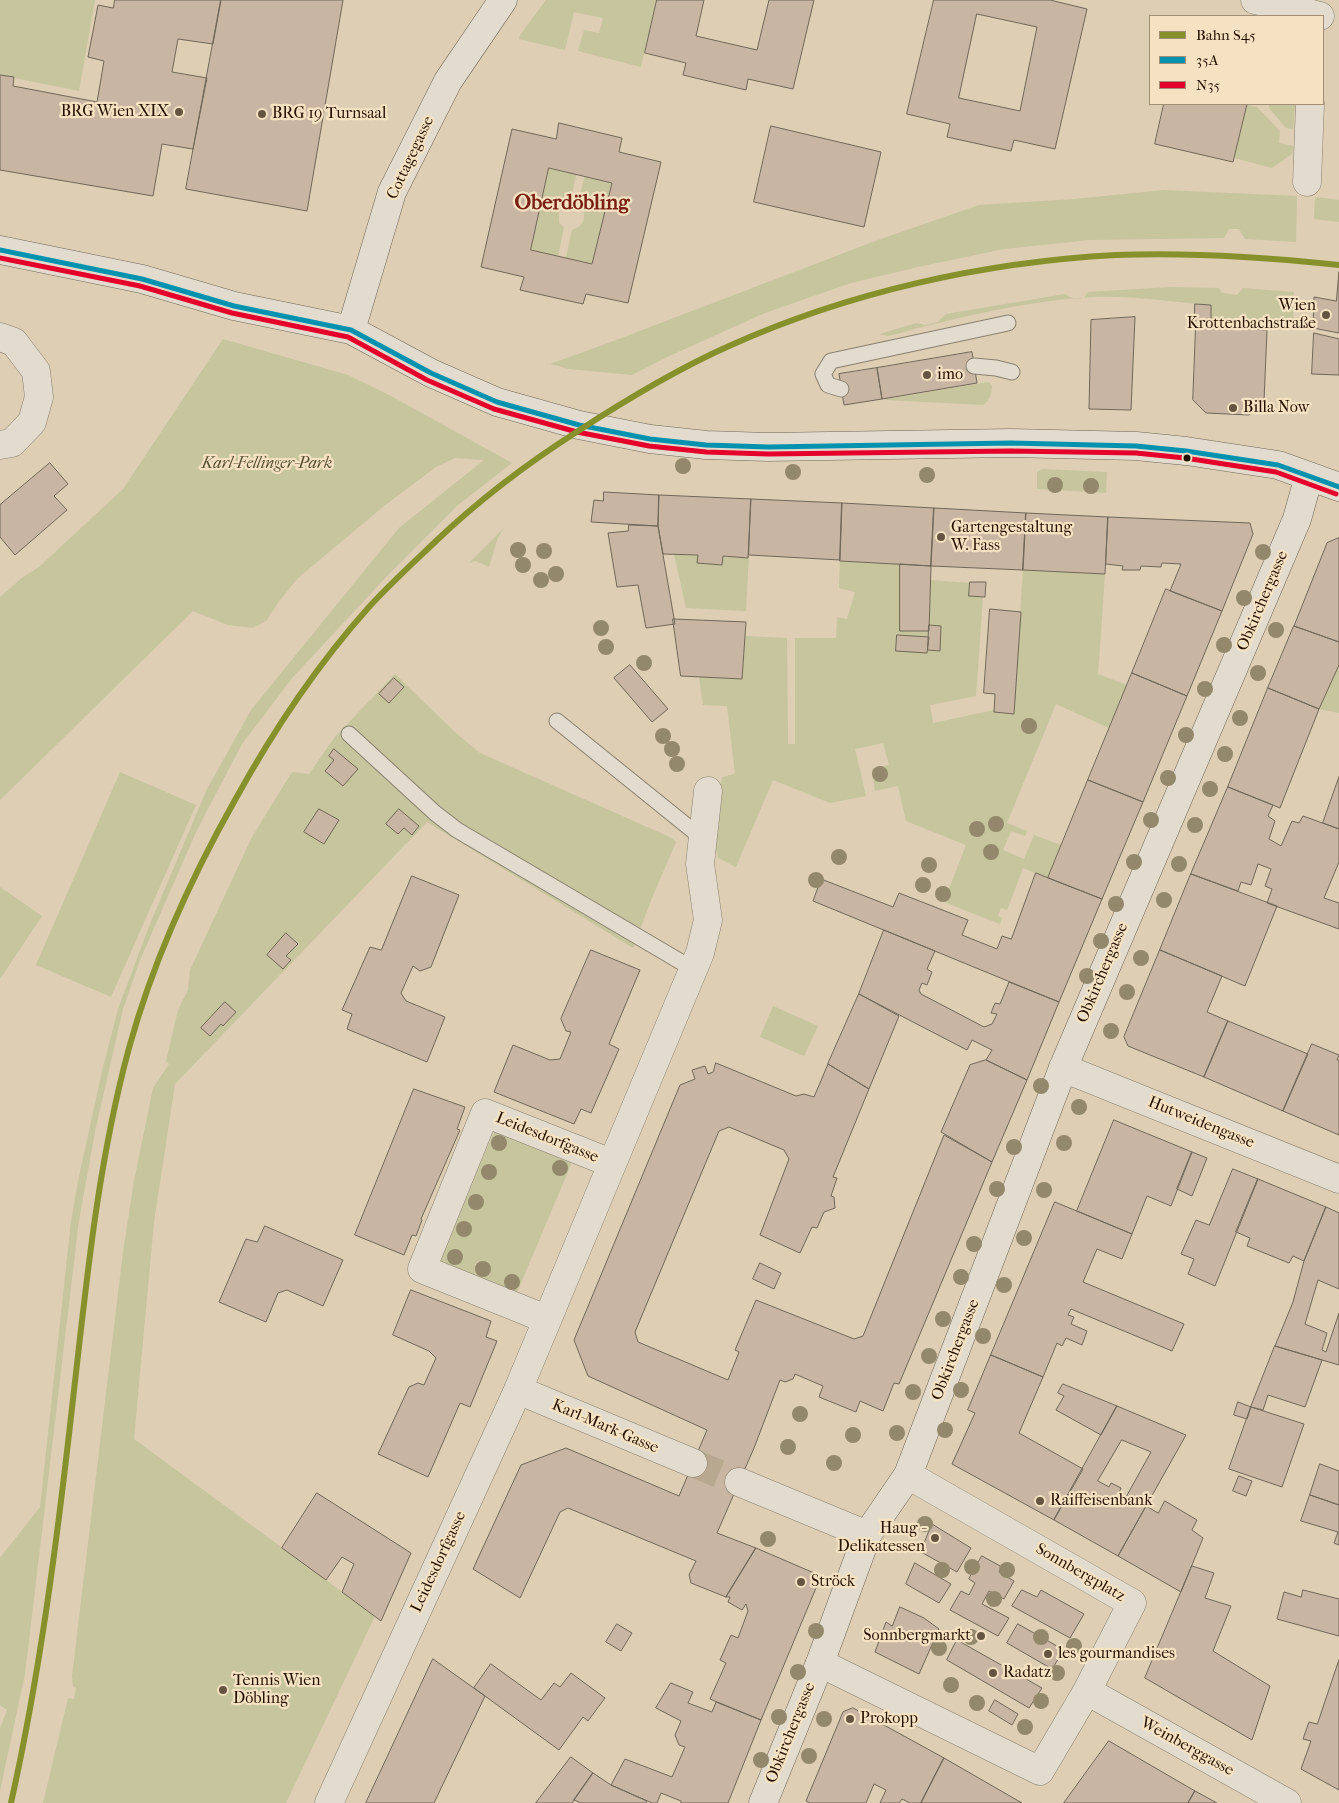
<!DOCTYPE html>
<meta charset="utf-8">
<style>
body{margin:0}
#map{position:relative;width:1339px;height:1803px;overflow:hidden;background:#ddceb4;font-family:"IM FELL French Canon",serif}
canvas{display:block}
.legend{position:absolute;left:1149px;top:15px;width:175px;height:90px;box-sizing:border-box;background:#f4e2c3;border:1px solid #a18f75;margin:0;padding:6px 9px;list-style:none;font-size:15px;color:#241200}
.legend li{display:flex;align-items:center;gap:10px;height:25px}
.legend b{width:25px;border:1px solid #a18f75}
</style>
<div id="map">
<canvas width="1339" height="1803"></canvas>
<ul class="legend">
<li><b style="height:6px;background:#87912b"></b>Bahn S45</li>
<li><b style="height:6px;background:#0592af"></b>35A</li>
<li><b style="height:6px;background:#e4002b"></b>N35</li>
</ul>
</div>
<script>
const context = document.querySelector('canvas').getContext('2d');
context.lineJoin = 'round';
function paint(path, color) { context.fillStyle = color; context.fill(path, 'evenodd'); }
function strokePath(path, color, width, dash) { context.strokeStyle = color; context.lineWidth = width; context.lineCap = dash ? 'butt' : 'round'; context.setLineDash(dash || []); context.stroke(path); }
function label(font, color, halo, rows, align = 'center') {
  context.font = font + ' "IM FELL French Canon",serif'; context.lineWidth = 4.5; context.setLineDash([]); context.textBaseline = 'middle'; context.strokeStyle = halo; context.fillStyle = color; for (const [text, x, y, turn = 0] of rows) {
    context.save(); context.translate(x, y); context.rotate((+turn || 0) * Math.PI / 180); context.textAlign = isNaN(turn) ? turn : align; if (halo) context.strokeText(text, 0, 0); context.fillText(text, 0, 0); context.restore();
  }
}
const green = new Path2D(`
 M0,0H95L79,91L0,75Z
 M546,0H657L641,67L578,51L584,30L599,33L603,18L574,12L565,50L519,39L520,35Z
 M1269,104H1295L1293,129L1286,128L1269,108Z
 M1247,105L1257,107L1280,131L1279,143L1294,146L1292,154L1272,168L1234,158Z
 M549,168L576,175L570,204L564,206L559,213V223L564,227L558,256L531,250Z
 M585,176L612,183L592,264L566,258L572,230C583,227 587,218 582,208L577,205Z
 M1164,190L1297,196L1296,242L1245,239L1239,229H1229L1224,238L1090,240L1004,249L918,267L851,283L765,313L667,357L632,375L569,369L550,364L603,345L878,240L979,205L1074,199Z
 M1315,197L1339,200V222L1314,219Z
 M1171,287L1219,288L1222,293L1237,295L1243,288L1294,292L1293,325L1211,321V305C1172,302 1133,295 1093,297C1023,301 956,318 888,336L880,334L916,323L925,325L938,322L946,314L1065,294C1072,299 1076,299 1084,298L1088,292Z
 M223,339L348,375L391,396L512,463L458,505L389,574L293,677L242,744L197,830L140,960L123,1009L96,1127L79,1220L25,1674L0,1791V1728L7,1710L0,1705V1558L40,1507L71,1221L78,1181L103,1067L118,1009L150,924L206,791L251,710L399,528L484,460L455,458L436,467L384,506L298,578L280,600L266,621L253,628L228,625L193,611L0,800V597L23,577L39,567L123,489Z
 M989,382L992,386C991,395 990,400 983,405L886,400V399Z
 M1042,469L1107,472L1106,493L1037,489V472Z
 M505,527L498,537L489,567L476,561L469,563Z
 M674,554L698,555L722,564L723,556L747,558L749,555L746,611L686,608Z
 M840,561L900,564L929,631V637L897,635L896,651L927,653L928,650L940,651L941,626L929,625L931,580L970,583V596L983,597L976,696L930,705L933,723L994,710V712L1013,713L1023,570L1105,574L1098,674L1127,685L1109,728L1056,704L1007,823L1027,831L1025,836L1011,831L1003,850L1024,859L1034,835L1061,845L1048,878L1023,868L1007,910L1001,908L998,916L1002,918L1000,924L944,902L966,845L906,821L898,786L875,791L872,769L889,765L883,743L855,749L866,796L830,803L773,780L736,867L718,858L711,831L722,777L735,774L727,706L703,705L699,677L742,679L745,636L787,638L788,744H795V638H836L837,617L847,619L855,592L839,588Z
 M1339,665V713L1319,709Z
 M395,674L457,734L480,753L672,838L676,842L652,898L633,948L427,822L175,1084L154,1222L134,1439L375,1616L286,1803H43L68,1698L74,1699L76,1688L73,1686L72,1676L123,1252L134,1181L153,1088L169,1064L166,1061L178,1010L188,990L190,970L252,837L292,772L309,774L334,738Z
 M120,772L196,805L111,997L36,965Z
 M0,887L42,916L0,979Z
 M773,1006L818,1026L804,1056L760,1037Z
 M497,1130L572,1162L516,1295L442,1264L440,1259L494,1132Z`);
const building = new Path2D(`
 M115,0H221L213,44L178,39L172,72L207,78L193,149L162,144L153,196L0,170V75L14,77L13,86L97,102L104,61L88,57L98,5L113,8Z
 M221,0H343L307,211L186,189Z
 M657,0H704L696,36L757,50L769,0H814L793,89L748,79L746,90L683,75L686,63L645,53Z
 M934,0H1050L1087,9L1055,149L1014,140L1011,151L947,137L950,124L907,114ZM977,14L1037,27L1020,111L959,98Z
 M1164,104H1247L1233,162L1155,144Z
 M559,123L622,138L619,152L661,162L628,303L586,294L583,304L520,290L524,277L481,267L512,129L556,139ZM549,168L612,183L592,264L531,250Z
 M771,126L881,152L864,227L754,202Z
 M1339,272V333L1313,328L1314,297L1336,301Z
 M1195,304L1211,305V321H1195Z
 M1135,317L1131,410L1089,409L1091,320Z
 M1196,326L1267,330L1264,401L1249,415L1206,413L1193,400Z
 M1314,333L1339,339V375L1312,374Z
 M972,352L977,383L882,399L877,368Z
 M877,368L882,399L844,405L839,374Z
 M50,463L68,484L54,496L67,510L15,555L0,537V505Z
 M604,492L659,495L658,526L591,522L594,500L603,501Z
 M659,495L751,499L748,558L723,556L722,565L697,563L698,555L663,554L658,526Z
 M751,499L842,503L840,560L749,555Z
 M842,503L934,508L931,566L840,561Z
 M934,508L1026,513L1023,570L931,566Z
 M1026,513L1108,517L1105,574L1023,570Z
 M1108,517L1250,523L1253,534L1222,611L1170,591L1181,564L1162,563L1161,567L1141,566L1140,570H1122L1123,566L1106,564Z
 M629,525L658,526L675,624L646,628L638,585L617,587L608,533L628,531Z
 M1339,538V642L1294,626L1327,543Z
 M900,564L931,566L929,631H900Z
 M970,582H986L985,597L969,596Z
 M1166,589L1222,611L1187,696L1132,673Z
 M990,609L1021,612L1014,714L994,712L995,694L984,693Z
 M673,619L746,622L742,679L681,676Z
 M929,625L941,626L940,651L928,650Z
 M1294,626L1339,642V665L1319,709L1268,688Z
 M897,635L929,637L927,653L896,651Z
 M630,665L668,709L652,722L614,678Z
 M1132,673L1187,696L1143,802L1088,780Z
 M394,678L404,687L389,703L379,694Z
 M1268,688L1319,709L1280,808L1228,787Z
 M334,749L358,769L343,786L325,771L334,760L329,756Z
 M1339,777V829L1323,823Z
 M1088,780L1143,802L1102,899L1048,878Z
 M1228,787L1273,805L1268,816L1275,821L1269,839L1281,846L1292,821L1299,823L1303,816L1339,829V862L1324,898L1339,903V929L1267,903L1272,889L1265,886L1271,869L1258,864L1251,885L1241,882L1238,891L1191,874Z
 M319,809L339,820L324,844L304,832Z
 M399,809L419,826L412,835L404,828L398,834L386,824Z
 M1036,873L1102,899L1059,1002L813,901L821,879L893,907L899,893L968,920L962,935L997,949L1002,936L1011,939Z
 M1191,874L1277,906L1245,986L1160,950Z
 M412,876L459,895L431,967L420,971L413,966L401,993L406,1001L445,1017L427,1062L347,1029L352,1014L342,1010L370,947L381,950Z
 M884,930L935,951L927,969L932,972L927,985L922,983L919,990L921,994L984,1027L992,1024L997,1014L991,1013L995,1003L1000,1004L1009,982L1059,1002L1027,1080L986,1060L992,1050L972,1040L967,1050L859,994Z
 M286,933L298,944L286,956L291,960L283,969L267,955Z
 M591,950L640,970L609,1044L619,1049L591,1113L581,1109L574,1124L494,1092L513,1045L550,1060L560,1059L571,1032L566,1031L561,1019Z
 M1160,950L1222,976L1207,1012L1228,1021L1204,1077L1128,1046L1124,1037Z
 M859,994L899,1016L869,1089L828,1064Z
 M225,1002L236,1012L223,1026L221,1024L210,1036L201,1028Z
 M1228,1021L1308,1054L1283,1111L1204,1077Z
 M1312,1044L1339,1055L1337,1060H1339V1135L1283,1111Z
 M986,1060L1027,1080L992,1162L941,1132L970,1065Z
 M716,1063L796,1096L804,1094L814,1097L828,1064L869,1089L833,1177L837,1178L831,1196L834,1197L835,1208L824,1212L817,1228L812,1227L800,1253L760,1235L789,1159L784,1150L729,1127L719,1131L635,1332L638,1342L728,1380L739,1352L735,1350L756,1300L854,1339L863,1336L944,1135L992,1162L899,1384L894,1383L883,1411L860,1401L856,1412L819,1397L823,1386L795,1374L793,1379L785,1382L780,1380L754,1448L717,1533L756,1548L726,1597L691,1583L689,1575L696,1561L568,1508L560,1512L520,1598L473,1569L521,1465L566,1448L679,1496L707,1430L588,1376L574,1340L680,1085L695,1079L692,1070L705,1066L708,1074L713,1072Z
 M414,1089L465,1107L457,1129L460,1130L421,1219L422,1220L416,1236L412,1235L404,1255L355,1235Z
 M1114,1120L1192,1152L1171,1206L1147,1196L1132,1234L1077,1211Z
 M1192,1152L1207,1158L1192,1196L1177,1189Z
 M1233,1169L1258,1179L1215,1286L1188,1274L1194,1259L1181,1254L1196,1220L1209,1225Z
 M1258,1179L1326,1207L1304,1261L1293,1256L1289,1263L1247,1246L1250,1238L1236,1232Z
 M1055,1202L1132,1234L1122,1259L1097,1249L1083,1282L1184,1324L1172,1351L1071,1309L1068,1315L1074,1317L1071,1324L1087,1331L1082,1345L1066,1338L1062,1346L1057,1343L1043,1377L991,1355Z
 M1326,1207L1339,1213V1289L1318,1280L1305,1324L1327,1333L1322,1350L1326,1352L1339,1313V1365L1275,1346L1293,1302L1304,1261Z
 M265,1226L343,1260L323,1306L287,1290L278,1293L266,1322L219,1302L246,1239L257,1242Z
 M760,1263L781,1273L774,1289L753,1279Z
 M411,1290L491,1321L486,1337L497,1341L470,1407L460,1403L428,1477L378,1454L409,1387L418,1383L424,1385L436,1358L429,1351L393,1335Z
 M1275,1346L1322,1360L1305,1407L1268,1395L1263,1410L1251,1407Z
 M991,1355L1043,1377L1019,1433L1083,1469L1054,1520L952,1464L975,1413L968,1410Z
 M1063,1384L1117,1406L1101,1435L1056,1410L1064,1396L1058,1393Z
 M1238,1402L1251,1407L1247,1419L1234,1415Z
 M1117,1406L1186,1435L1118,1556L1054,1520ZM1122,1440L1151,1452L1126,1497L1119,1493L1121,1488L1111,1483L1109,1487L1098,1481Z
 M1251,1407L1304,1424L1282,1487L1229,1469Z
 M1320,1464L1339,1471V1505L1310,1495Z
 M1239,1476L1252,1481L1246,1496L1233,1491Z
 M317,1493L411,1553L381,1621L342,1592L354,1564L342,1557L326,1580L282,1548Z
 M1310,1495L1339,1505V1545L1334,1543L1338,1532L1301,1521Z
 M1165,1501L1197,1520L1192,1530L1203,1538L1181,1592L1118,1556L1146,1506L1158,1513Z
 M932,1524L971,1548L957,1572L921,1552Z
 M756,1548L821,1576L761,1720L710,1699L726,1663L720,1660L731,1635L738,1638L748,1611L746,1604L742,1610L728,1602L730,1597H726Z
 M982,1556L1002,1567L999,1572L1014,1581L1004,1599L989,1591L982,1604L1009,1618L998,1636L950,1610L961,1591L969,1595L975,1583L969,1579Z
 M915,1563L951,1584L939,1603L906,1584Z
 M1192,1566L1214,1573L1205,1598L1231,1606L1213,1651L1270,1686L1252,1740L1145,1678Z
 M1022,1590L1037,1597L1041,1590L1084,1614L1070,1638L1012,1606Z
 M1303,1590L1339,1599V1636L1277,1619L1284,1592L1301,1597Z
 M900,1607L924,1618L939,1629L919,1674L875,1652L886,1622L892,1626Z
 M617,1624L632,1633L621,1651L606,1642Z
 M1018,1624L1064,1650L1052,1669L1007,1643Z
 M957,1640L1042,1688L1029,1708L947,1660Z
 M433,1659L485,1696L434,1803H366Z
 M1339,1660V1790L1301,1769L1311,1741L1303,1739L1309,1722L1317,1724Z
 M491,1664L541,1700L554,1683L560,1687L571,1673L605,1698L588,1721L583,1717L559,1750L474,1688Z
 M671,1683L693,1692L688,1703L712,1712L716,1702L761,1720L728,1803H681V1801L661,1793L657,1803H652L611,1785L625,1759L672,1777L685,1747L679,1745L675,1735L681,1721L656,1708Z
 M995,1700L1018,1714L1012,1725L989,1711Z
 M853,1708L944,1758L921,1803H910L902,1799L899,1803H880L886,1790L874,1784L866,1803H810L806,1801L843,1712Z
 M1109,1741L1195,1791L1188,1803H1064Z
 M571,1757L593,1773L572,1803H536Z
 M944,1758L1022,1803H921Z
 M593,1773L611,1785L647,1801L646,1803H581L574,1800Z
 M1195,1791L1217,1803H1188Z`);
const streetTunnel = new Path2D(`
 M693,1463L739,1482`);
const lane = new Path2D(`
 M974,366L996,368L1012,372
 M841,389L828,385L823,374L831,361L1008,323
 M557,721L702,838
 M349,734L435,813L457,830L693,969`);
const street = new Path2D(`
 M1255,0L1320,16
 M1307,182L1310,104
 M0,337L14,342L36,371L39,397L32,422L12,443L0,445
 M1063,1068L1339,1179
 M546,1319L422,1269L485,1113L611,1163
 M518,1390L693,1463
 M739,1482L867,1535
 M820,1663L1040,1771L1087,1691L1132,1603L908,1475
 M1087,1691L1287,1803
 M329,1803L518,1390L700,953L708,920L700,864L708,791`);
const secondary = new Path2D(`
 M0,250L142,279L234,306L351,330L431,373L497,402L579,425L650,439L706,445L768,447L1011,443L1136,446L1186,451L1278,465L1339,487
 M351,330L392,192L448,81L503,0
 M763,1803L820,1663L867,1535L908,1475L1063,1068L1297,519L1309,476`);
const bus1 = new Path2D(`
 M0,250L142,279L234,306L351,330L431,373L497,402L579,425L650,439L706,445L768,447L1011,443L1136,446L1186,451L1278,465L1339,487`);
const bus2 = new Path2D(`
 M0,258L140,286L232,313L348,337L427,380L494,409L577,432L649,446L706,452L768,454L1011,451L1136,453L1185,458L1276,472L1336,494`);
const rail1 = new Path2D(`
 M11,1803C40,1673 57,1541 72,1408C86,1287 97,1166 129,1048C153,961 191,878 235,800C273,731 317,665 369,607C390,584 413,563 436,541C479,500 525,465 575,433C624,401 675,370 729,346C849,292 984,262 1116,255C1191,252 1265,257 1339,265`);
const trees = [
 [683,466],
 [793,472],
 [927,475],
 [1055,485],
 [1091,486],
 [518,550],
 [544,551],
 [1263,552],
 [523,565],
 [556,574],
 [541,580],
 [1244,598],
 [601,628],
 [1276,630],
 [1224,645],
 [606,647],
 [644,663],
 [1258,673],
 [1205,689],
 [1240,718],
 [1029,726],
 [1186,735],
 [663,736],
 [672,749],
 [1225,754],
 [677,764],
 [880,774],
 [1168,778],
 [1210,789],
 [1151,820],
 [996,824],
 [1195,825],
 [977,829],
 [991,852],
 [839,857],
 [1134,862],
 [1179,864],
 [929,865],
 [816,880],
 [923,885],
 [943,894],
 [1164,900],
 [1116,904],
 [1101,941],
 [1141,958],
 [1087,976],
 [1127,992],
 [1111,1031],
 [1041,1086],
 [1079,1107],
 [499,1143],
 [1064,1143],
 [1014,1147],
 [560,1168],
 [489,1172],
 [997,1189],
 [1044,1190],
 [476,1202],
 [464,1229],
 [1024,1238],
 [974,1244],
 [455,1257],
 [483,1269],
 [961,1277],
 [512,1282],
 [1004,1285],
 [943,1319],
 [983,1336],
 [929,1356],
 [961,1390],
 [913,1392],
 [800,1414],
 [945,1430],
 [897,1433],
 [853,1435],
 [788,1447],
 [834,1463],
 [925,1524],
 [768,1539],
 [972,1567],
 [942,1570],
 [1007,1570],
 [994,1599],
 [816,1631],
 [971,1637],
 [1041,1637],
 [1074,1646],
 [939,1648],
 [798,1672],
 [1057,1673],
 [951,1685],
 [1041,1701],
 [977,1703],
 [779,1717],
 [824,1719],
 [1025,1727],
 [809,1756],
 [761,1760]
];
const markers = [
 [179,112,5,"#65543f"],
 [262,114,5,"#65543f"],
 [1326,315,5,"#65543f"],
 [927,375,5,"#65543f"],
 [1233,408,5,"#65543f"],
 [1187,458,4.5,"#241200"],
 [941,537,5,"#65543f"],
 [1040,1501,5,"#65543f"],
 [935,1538,5,"#65543f"],
 [801,1582,5,"#65543f"],
 [981,1636,5,"#65543f"],
 [1048,1654,5,"#65543f"],
 [993,1673,5,"#65543f"],
 [223,1690,5,"#65543f"],
 [850,1719,5,"#65543f"]
];
const poiNames = [
 ["BRG Wien XIX",169,112,"right"],
 ["BRG 19 Turnsaal",272,114],
 ["Wien",1316,306,"right"],
 ["Krottenbachstraße",1316,324,"right"],
 ["imo",937,375],
 ["Billa Now",1243,408],
 ["Gartengestaltung",951,528],
 ["W. Fass",951,546],
 ["Raiffeisenbank",1050,1501],
 ["Haug -",925,1529,"right"],
 ["Delikatessen",925,1547,"right"],
 ["Ströck",811,1582],
 ["Sonnbergmarkt",971,1636,"right"],
 ["les gourmandises",1058,1654],
 ["Radatz",1003,1673],
 ["Tennis Wien",233,1681],
 ["Döbling",233,1699],
 ["Prokopp",860,1719]
];
const streetNames = [
 ["Cottagegasse",411,158,-65],
 ["Obkirchergasse",1263,601,-67],
 ["Obkirchergasse",1103,973,-67],
 ["Hutweidengasse",1201,1123,22],
 ["Leidesdorfgasse",547,1138,22],
 ["Obkirchergasse",956,1350,-69],
 ["Karl-Mark-Gasse",605,1427,23],
 ["Leidesdorfgasse",439,1562,-65],
 ["Sonnbergplatz",1080,1573,30],
 ["Obkirchergasse",791,1733,-68],
 ["Weinberggasse",1187,1747,29]
];
const parkNames = [
 ["Karl-Fellinger-Park",267,464]
];
const districtNames = [
 ["Oberdöbling",572,204]
];
paint(green, '#c6c59d');
paint(building, '#c8b6a2');
strokePath(building, '#716758', 1);
strokePath(streetTunnel, '#b8a890', 28, [28, 14]);
strokePath(lane, '#8a8070', 17);
strokePath(street, '#8a8070', 29);
strokePath(secondary, '#716758', 29);
strokePath(lane, '#e3dcce', 15);
strokePath(street, '#e3dcce', 28);
strokePath(secondary, '#e3dcce', 28);
strokePath(bus1, '#0592af', 5);
strokePath(bus2, '#e4002b', 5);
strokePath(rail1, '#87912b', 6);
context.fillStyle = '#93886b';
for (const [x, y] of trees) { context.beginPath(); context.arc(x, y, 8, 0, 2 * Math.PI); context.fill(); }
for (const [x, y, r, color] of markers) { const dot = new Path2D(); dot.arc(x, y, r, 0, 2 * Math.PI); context.fillStyle = color; context.fill(dot); strokePath(dot, '#f4e2c3', 2); }
label('16px', '#241200', '#f4e2c3', poiNames, 'left');
label('16px', '#241200', '#f4e2c3', streetNames);
label('italic 16px', '#564e30', '#f4e2c3', parkNames);
label('bold 21px', '#7a1f14', '#f4e2c3', districtNames);
</script>
